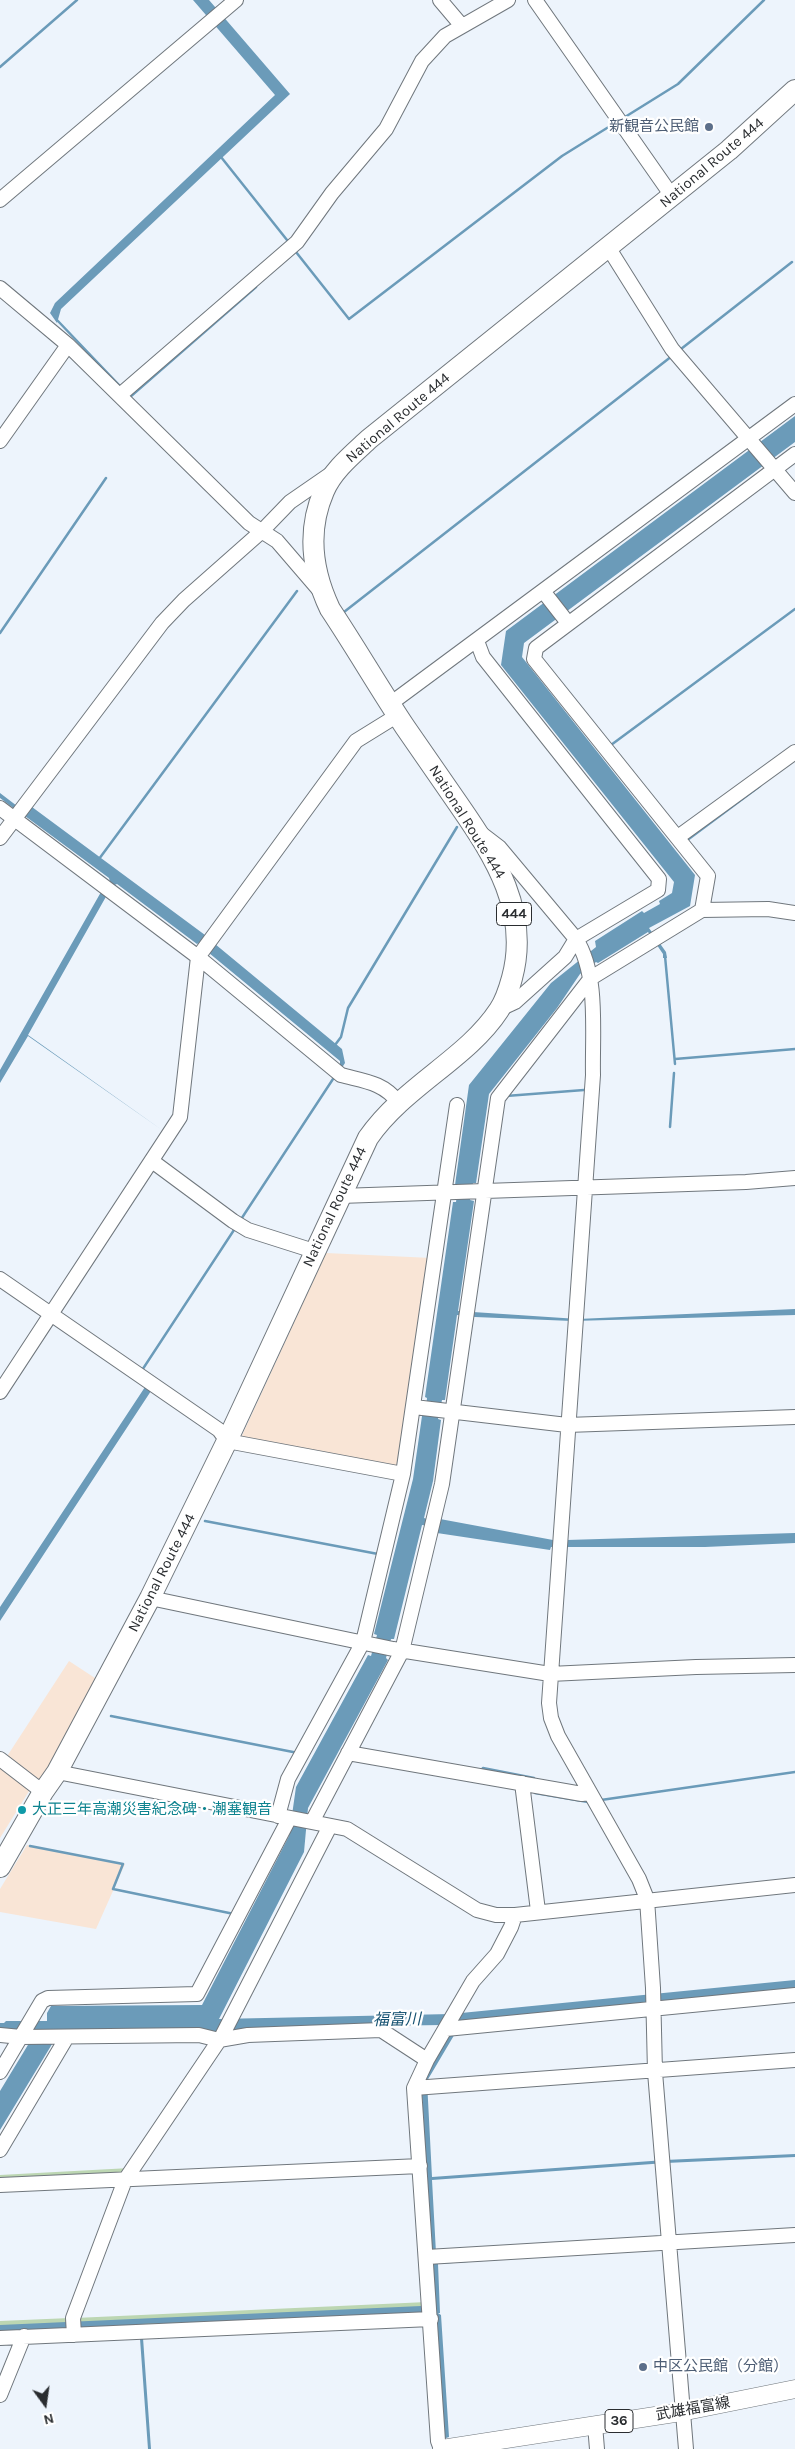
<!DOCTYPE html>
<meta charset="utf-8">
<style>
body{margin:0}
#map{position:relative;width:795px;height:2449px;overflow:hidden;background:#edf4fc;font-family:Karla,sans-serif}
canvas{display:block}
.north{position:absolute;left:20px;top:2379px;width:50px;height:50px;-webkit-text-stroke:4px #fff;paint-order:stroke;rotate:166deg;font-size:14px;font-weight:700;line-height:20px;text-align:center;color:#2a2d30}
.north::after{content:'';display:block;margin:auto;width:18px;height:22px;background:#2a2d30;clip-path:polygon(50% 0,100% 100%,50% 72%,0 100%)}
</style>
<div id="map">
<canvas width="795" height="2449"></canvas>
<div class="north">N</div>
</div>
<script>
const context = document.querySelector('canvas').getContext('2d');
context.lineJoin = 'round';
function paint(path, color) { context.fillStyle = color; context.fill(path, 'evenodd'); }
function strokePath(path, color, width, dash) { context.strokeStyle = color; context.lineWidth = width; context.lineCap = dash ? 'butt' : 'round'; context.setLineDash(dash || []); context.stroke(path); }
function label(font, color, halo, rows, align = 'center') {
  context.font = font + ' Karla,"Noto Sans JP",sans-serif'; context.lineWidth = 4.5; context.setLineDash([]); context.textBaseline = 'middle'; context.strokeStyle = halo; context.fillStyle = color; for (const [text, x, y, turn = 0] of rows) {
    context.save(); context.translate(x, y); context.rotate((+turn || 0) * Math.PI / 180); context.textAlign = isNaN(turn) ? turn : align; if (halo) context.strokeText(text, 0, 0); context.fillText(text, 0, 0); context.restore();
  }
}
const commercial = new Path2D(`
 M326,1253L431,1258L400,1469L239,1442Z
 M69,1661L98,1680L43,1780L31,1788L0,1838V1763L2,1764Z
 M27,1845L125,1864L96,1929L0,1912V1889Z`);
const green = new Path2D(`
 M130,2168L125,2176L0,2182V2175Z
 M427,2302L428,2315L78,2332L75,2318Z
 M70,2318V2330L0,2335V2321Z`);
const water = new Path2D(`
 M193,0H209L290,94L61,309L57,323L50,313L55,303L275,95Z
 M795,416V442L524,643L522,657L695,875L690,906L649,928L666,952L667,958H663V954L648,932L598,963L596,962L580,974L557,1008L489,1094L476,1183H473L470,1200L474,1201L458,1311L578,1319L795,1309V1315L572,1321L475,1317L457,1315L445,1400H442L438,1419L441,1420L433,1481L424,1518L430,1520L429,1526L422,1525L394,1639H391L386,1658L388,1660L308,1808L304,1852L219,2019L451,2014L795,1980V1988L610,2006L456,2032L427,2081L432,2177L665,2160L795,2154V2157L666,2163L432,2180L436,2253L650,2250L438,2264L440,2313H438L441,2315L449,2437L443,2439L436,2313L142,2324L151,2449H148L139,2325L0,2331V2325L421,2306L423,2308L431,2250L422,2095L424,2092V2082L442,2025L242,2028L237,2031H60L0,2130V2091L37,2030L0,2032V2023H4L6,2021H47V2013L51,2006L202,2005L289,1836L296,1787L368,1655L371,1656L377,1635L374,1634L413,1479L422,1416H425L427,1398L425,1397L453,1202H456L458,1186L455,1185L469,1085L551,983L596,947L595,941L642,911L644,913L660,904L659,901L672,893L674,882L501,665L506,631Z
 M0,793L17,806L30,810L32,807L205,935L202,939L213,946L215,944L342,1049L345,1063L143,1371L151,1391L0,1621V1607L145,1387L140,1371L340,1066V1061L209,953L210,951L200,942L197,944L117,884L112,886L28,1035L162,1130L28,1036L0,1083V1070L101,892L110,882L109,878L25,816L27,813L16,810L0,798Z
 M440,1519L553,1540H567L795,1533V1543L705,1547H551L550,1550L437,1533Z`);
const stream = new Path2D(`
 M0,67L77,0
 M625,117L678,84L764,0
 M221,157L287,240
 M296,252L349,319L562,156L615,123
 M57,320L119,385
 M681,349L792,262
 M130,397L256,287
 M344,612L672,356
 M0,633L106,478
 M611,745L795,609
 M686,841L760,786
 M99,859L297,591
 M665,956L675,1064
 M335,1045L341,1037L348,1008L457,827
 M675,1059L795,1049
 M506,1096L584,1090
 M670,1127L674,1073
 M205,1521L378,1554
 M111,1716L298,1753
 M481,1771L483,1768L534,1778L535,1780
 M534,1791L535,1793L588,1802
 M601,1800L795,1772
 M30,1846L123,1864L113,1889L234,1914`);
const minor = new Path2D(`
 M440,0L462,26
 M535,0L672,196
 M0,200L236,0
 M608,247L672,349L795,493
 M0,288L68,345L249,523L277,541L320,591
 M120,395L297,242L332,193L386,129L422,61L445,36L508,0
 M0,441L68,345
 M543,591L568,623
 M477,641L483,657L659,879L658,890L576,939L565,957L515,1002L500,1009
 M390,704L795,404
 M0,808L198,957L341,1075C363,1081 383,1082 398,1102
 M482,834L499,847L576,939C599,975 592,1033 593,1075L549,1703L551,1718L558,1736L639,1879L647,1899L653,1988L655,2072L686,2449
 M678,837L795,752
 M0,838L162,623L184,600L262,531L290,502L332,473
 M702,910L708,876L534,659L536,648L795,454
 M152,1161L233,1221L248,1230L314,1251
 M340,1196L746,1182L795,1178
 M0,1279L219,1430L227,1441L403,1474
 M0,1392L180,1117L198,957L356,741L398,715
 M414,1407L567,1425L795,1417
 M150,1598L393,1649L550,1674L696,1667L795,1665
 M348,1753L582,1794L590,1793
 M0,1759L43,1792
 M57,1772L347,1829L477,1910L496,1915H515
 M522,1783L538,1911
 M278,1816L288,1779L363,1642L403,1474L457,1105
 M312,1822L402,1651L442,1484L498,1098L591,978L702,910L768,909L795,913
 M446,2029L795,1995
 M0,2035L21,2037L199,2035L219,2040L248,2035L381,2030L427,2060
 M0,2072L42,2001L48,1998L197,1994L289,1819
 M414,2088L795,2060
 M0,2150L67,2037
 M0,2185L420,2166
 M427,2257L795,2235
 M74,2335L73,2318L125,2180L222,2036L330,1826
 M0,2338L431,2319
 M0,2395L24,2336
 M595,2425L597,2449
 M441,2449L438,2441L414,2088L427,2060L473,1981L497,1954L511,1927L515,1915L795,1885`);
const major = new Path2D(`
 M442,2449L681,2412L795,2389`);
const highway = new Path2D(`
 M0,1867L43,1792L57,1772L150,1598L227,1441L368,1138C404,1086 467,1059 499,1010C506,1000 509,989 512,978C530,912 495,857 459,805C441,779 423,753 405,727C379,688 356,648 330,609C312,571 307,530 324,491C333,470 353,454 369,439L729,150L795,90`);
const markers = [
 [709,127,5,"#5c6f8a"],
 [22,1810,5,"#0f9aa8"],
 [643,2367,5,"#5c6f8a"]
];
const shields = [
 [514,914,35],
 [619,2421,28]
];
const shieldNames = [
 ["444",514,914],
 ["36",619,2421]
];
const serviceNames = [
 ["新観音公民館",699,127],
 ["中区公民館（分館）",653,2367,"left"]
];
const streetNames = [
 ["National Route 444",712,163,-40],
 ["National Route 444",398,418,-40],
 ["National Route 444",467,822,58],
 ["National Route 444",335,1207,-65],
 ["National Route 444",162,1573,-63],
 ["武雄福富線",693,2409,-10]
];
const cultureNames = [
 ["大正三年高潮災害紀念碑・潮塞観音",32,1810]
];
const waterNames = [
 ["福富川",397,2020,-1]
];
paint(commercial, '#f9e5d6');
paint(green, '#bcd6b2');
paint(water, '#6b9bb9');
strokePath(stream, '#6b9bb9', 2.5);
strokePath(minor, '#70777d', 16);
strokePath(major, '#70777d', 19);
strokePath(highway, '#70777d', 22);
strokePath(minor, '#fff', 14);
strokePath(major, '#fff', 18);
strokePath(highway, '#fff', 20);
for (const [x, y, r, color] of markers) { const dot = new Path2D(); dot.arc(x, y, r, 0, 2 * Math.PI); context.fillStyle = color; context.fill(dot); strokePath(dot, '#fff', 2); }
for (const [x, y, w] of shields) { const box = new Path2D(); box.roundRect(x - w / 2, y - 11.5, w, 23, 4); context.fillStyle = '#fff'; context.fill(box); strokePath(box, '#2a2d30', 1); }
label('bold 14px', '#2a2d30', null, shieldNames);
label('15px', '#4e5e75', '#fff', serviceNames, 'right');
label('15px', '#2a2d30', '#fff', streetNames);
label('15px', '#0d838f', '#fff', cultureNames, 'left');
label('italic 16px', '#165271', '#fff', waterNames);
</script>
